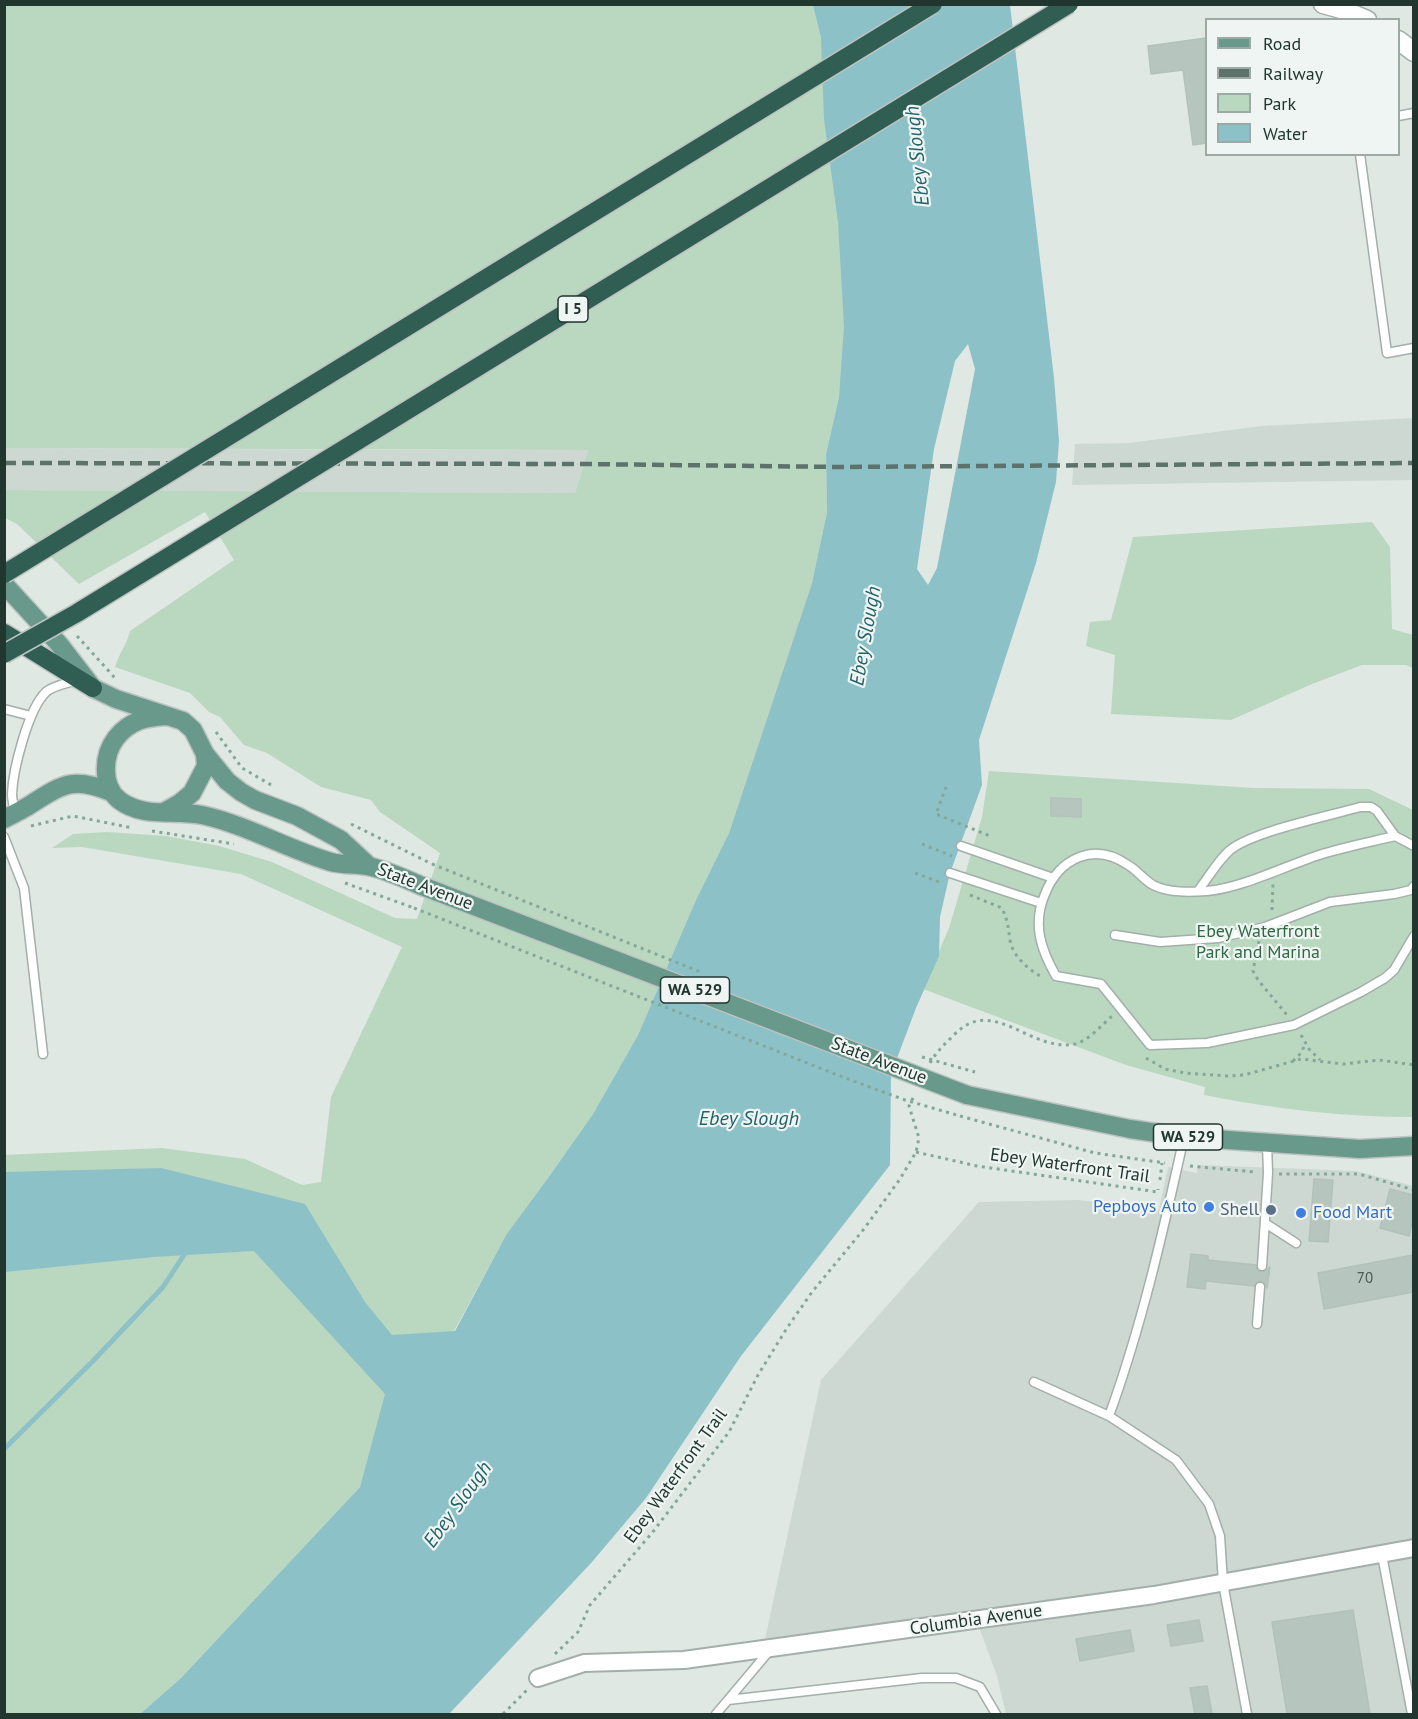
<!DOCTYPE html>
<style>
body{margin:0}
#map{position:relative;width:1418px;height:1719px;overflow:hidden;background:#dfe8e3;font-family:"PT Sans",sans-serif}
canvas{display:block}
.frame{position:absolute;inset:0;border:6px solid #223630;pointer-events:none}
.legend{position:absolute;left:1205px;top:18px;width:195px;height:138px;box-sizing:border-box;background:#eff5f2;border:2px solid #9da9a4;margin:0;padding:8px 10px;list-style:none;font-size:18px;color:#223630}
.legend li{display:flex;align-items:center;gap:12px;height:30px}
.legend b{width:30px;border:2px solid #9da9a4}
</style>
<div id="map">
<canvas width="1418" height="1719"></canvas>
<div class="frame"></div>
<ul class="legend">
<li><b style="height:8px;background:#68998a"></b>Road</li>
<li><b style="height:8px;background:#5c726b"></b>Railway</li>
<li><b style="height:16px;background:#bad7c0"></b>Park</li>
<li><b style="height:16px;background:#8cc1c8"></b>Water</li>
</ul>
</div>
<script>
const context = document.querySelector('canvas').getContext('2d');
context.lineJoin = 'round';
function paint(path, color) { context.fillStyle = color; context.fill(path, 'evenodd'); }
function strokePath(path, color, width, dash) { context.strokeStyle = color; context.lineWidth = width; context.lineCap = dash ? 'butt' : 'round'; context.setLineDash(dash || []); context.stroke(path); }
function label(font, color, halo, rows, align = 'center') {
  context.font = font + ' "PT Sans",sans-serif'; context.lineWidth = 4.5; context.setLineDash([]); context.textBaseline = 'middle'; context.strokeStyle = halo; context.fillStyle = color; for (const [text, x, y, turn = 0] of rows) {
    context.save(); context.translate(x, y); context.rotate((+turn || 0) * Math.PI / 180); context.textAlign = isNaN(turn) ? turn : align; if (halo) context.strokeText(text, 0, 0); context.fillText(text, 0, 0); context.restore();
  }
}
const built = new Path2D(`
 M1413,418V480L1072,485L1075,444L1129,443L1262,426Z
 M5,448L450,450H588L575,493L5,490Z
 M1198,1165L1356,1171L1413,1186V1714H1006L997,1676L973,1611L765,1639L821,1380L979,1202L1078,1200L1159,1209L1168,1167L1197,1173Z`);
const green = new Path2D(`
 M5,5H832L856,287L839,397L826,454L827,512L812,583L729,833L695,902L638,1035L593,1114L548,1178L506,1235L454,1331L386,1394L360,1487L181,1678L140,1714H5L4,1155L162,1148L245,1159L302,1185L321,1182L331,1097L402,947L241,874L82,847L52,848L73,834L107,832L166,836L219,846L272,862L395,918L417,919L440,853L380,812L371,800L321,787L267,753L244,745L220,717L209,712L190,693L115,667C119,654 127,644 130,631L234,560L205,512L79,584L17,524L5,518V490L575,493L588,450L5,448Z
 M1372,522L1390,547L1392,629L1413,635V668L1406,665H1362L1312,684L1231,720L1111,714L1115,655L1086,646L1090,622L1111,620L1133,537Z
 M989,771L1254,788L1369,789L1413,810V1117C1342,1117 1274,1109 1204,1095L1205,1087L1126,1065L923,989L949,928L982,817Z`);
const water = new Path2D(`
 M813,5H1010L1054,378L1059,441L1056,482L1036,563L979,740L982,785L950,873L940,917L939,956L916,1008L891,1074L890,1165L741,1356L646,1498L592,1562L449,1714H140L181,1678L360,1487L385,1394L254,1251L154,1257L5,1272L4,1172L161,1168L305,1204L365,1302L392,1335L455,1331L506,1235L548,1178L593,1114L638,1035L695,902L729,833L812,583L827,512L826,454L839,397L844,326L838,222L824,119L821,37Z`);
const pier = new Path2D(`
 M968,344L975,369L937,568L928,585L917,569L934,449L955,361Z`);
const stream = new Path2D(`
 M4,1449L93,1361L163,1287L186,1252`);
const building = new Path2D(`
 M1206,38V143L1193,145L1183,70L1151,74L1148,46Z
 M1051,798L1081,799V817L1051,816Z
 M1314,1179L1333,1180L1328,1242L1309,1241Z
 M1390,1189L1413,1195V1218L1409,1236L1380,1228Z
 M1191,1254L1208,1256V1260L1256,1265L1257,1269L1261,1272L1265,1271L1270,1267L1267,1288L1264,1282L1260,1281L1254,1286L1206,1281L1205,1289L1187,1287Z
 M1413,1255V1292L1324,1309L1318,1273Z
 M1353,1610L1370,1714H1287L1272,1622Z
 M1199,1620L1203,1641L1171,1646L1167,1625Z
 M1130,1630L1134,1651L1080,1661L1076,1639Z
 M1207,1686L1212,1714H1195L1190,1688Z`);
const path = new Path2D(`
 M77,636L115,678
 M216,732L242,768L273,786
 M946,787L936,814L990,836
 M351,824L432,864
 M31,826L73,816L133,828
 M152,831L234,844
 M922,844L952,856
 M915,873L942,883
 M345,883L414,908
 M970,895L1002,908C1008,921 1008,927 1010,940C1012,955 1028,969 1040,976
 M1272,910L1273,884
 M1259,941L1253,971L1258,980L1287,1015
 M1301,1035L1309,1049L1320,1060
 M1146,1058L1165,1069L1185,1073L1227,1076L1244,1075L1301,1059L1343,1064L1379,1060L1414,1065
 M1293,1061L1302,1052L1305,1043
 M930,1063C936,1052 945,1044 954,1035C993,994 1030,1053 1075,1044C1088,1041 1102,1025 1112,1016
 M960,1116L1095,1153L1165,1163
 M916,1152L977,1166L1158,1192V1189
 M1190,1166L1255,1172
 M1279,1174H1359L1414,1190
 M1160,1180L1162,1163
 M555,1654L578,1632L590,1605L652,1533L729,1432L758,1375L787,1328L812,1292L864,1229L900,1179L916,1152L919,1138L909,1106L915,1094
 M503,1714L527,1690`);
const service = new Path2D(`
 M1398,116L1414,113
 M1360,154L1387,353L1414,348
 M4,709L31,716
 M15,813C14,807 12,800 12,794C13,770 28,709 46,692C52,686 68,683 77,680
 M4,837L24,888L43,1054
 M961,846L1053,878
 M1414,846L1395,836C1370,842 1344,847 1319,855C1285,866 1242,888 1207,891C1190,892 1168,893 1153,885C1144,880 1137,870 1128,865C1093,841 1059,859 1045,894C1032,924 1041,950 1056,976L1101,984L1150,1045L1207,1043L1294,1025L1361,992L1385,978L1394,970L1414,936
 M950,873L1041,903
 M1198,891C1208,878 1217,862 1229,851C1250,832 1329,816 1360,807H1371L1377,811L1395,836
 M1115,935L1160,942L1218,938L1265,927L1330,902L1394,894L1411,890L1414,886
 M1265,1223L1296,1243
 M1262,1266L1268,1173L1267,1144
 M1257,1324L1260,1287
 M1034,1382L1109,1416L1176,1460L1209,1504L1220,1536L1223,1583L1247,1714
 M1109,1416C1142,1325 1163,1232 1184,1137
 M1382,1555L1412,1714
 M728,1700L770,1650
 M716,1714L728,1700L922,1678H956L980,1687L996,1714`);
const minor = new Path2D(`
 M538,1678L584,1663L684,1660L1154,1595L1414,1548`);
const tertiary = new Path2D(`
 M1323,4L1341,9L1367,20
 M1398,40L1414,52`);
const primary = new Path2D(`
 M4,584L59,644L93,688L116,699L183,721L193,730L205,754L206,766L192,793L180,803L164,812
 M168,716C147,717 130,720 116,738C103,755 101,785 119,800C144,819 174,809 202,815C247,825 287,849 331,862C342,865 355,864 367,866C385,869 405,879 422,886
 M205,754L227,781L241,792L255,800L297,816L341,840L369,866
 M4,819C14,814 24,809 33,803C64,783 75,777 111,792
 M967,1095L1130,1129L1184,1137L1360,1149L1414,1146`);
const motorway = new Path2D(`
 M4,633L93,688`);
const rail = new Path2D(`
 M4,463L583,464L842,467L1414,463`);
const pathBridge = new Path2D(`
 M432,864L703,973
 M414,908L840,1076L905,1100L960,1116
 M922,1057L975,1072`);
const primaryBridge = new Path2D(`
 M422,886L967,1095`);
const motorwayBridge = new Path2D(`
 M4,574L933,4
 M4,654L77,613L1069,4`);
const markers = [
 [1209,1207,6,"#3f7fe0"],
 [1271,1210,6,"#5c6f8a"],
 [1301,1213,6,"#3f7fe0"]
];
const numberNames = [
 ["70",1365,1279]
];
const shields = [
 [573,309,30],
 [695,990,69],
 [1188,1137,69]
];
const shieldNames = [
 ["I 5",573,309],
 ["WA 529",695,990],
 ["WA 529",1188,1137]
];
const streetNames = [
 ["State Avenue",425,887,21],
 ["State Avenue",879,1061,21],
 ["Ebey Waterfront Trail",1070,1166,8],
 ["Ebey Waterfront Trail",676,1476,-54],
 ["Columbia Avenue",976,1620,-8]
];
const parkNames = [
 ["Ebey Waterfront",1258,932],
 ["Park and Marina",1258,953]
];
const shopNames = [
 ["Pepboys Auto",1197,1207],
 ["Food Mart",1313,1213,"left"]
];
const serviceNames = [
 ["Shell",1259,1210]
];
const waterNames = [
 ["Ebey Slough",918,156,-96],
 ["Ebey Slough",866,636,-80],
 ["Ebey Slough",749,1119],
 ["Ebey Slough",458,1505,-54]
];
paint(built, '#cdd8d2');
paint(green, '#bad7c0');
paint(water, '#8cc1c8');
paint(pier, '#dfe8e3');
strokePath(stream, '#8cc1c8', 5);
paint(building, '#b7c5bf');
strokePath(building, '#b2c1ba', 1.5);
strokePath(service, '#a3afaa', 11);
strokePath(minor, '#a3afaa', 20);
strokePath(tertiary, '#a3afaa', 21);
strokePath(primary, '#bdc3c1', 21);
strokePath(motorway, '#bdc3c1', 21);
strokePath(path, '#83a89a', 3, [3, 4.5]);
strokePath(service, '#fff', 8);
strokePath(minor, '#fff', 16);
strokePath(tertiary, '#fff', 18);
strokePath(primary, '#68998a', 18);
strokePath(motorway, '#315e53', 18);
strokePath(rail, '#5c726b', 4.5, [12, 6]);
strokePath(primaryBridge, '#bdc3c1', 21, []);
strokePath(motorwayBridge, '#bdc3c1', 21, []);
strokePath(pathBridge, '#83a89a', 3, [3, 4.5]);
strokePath(primaryBridge, '#68998a', 18);
strokePath(motorwayBridge, '#315e53', 18);
for (const [x, y, r, color] of markers) { const dot = new Path2D(); dot.arc(x, y, r, 0, 2 * Math.PI); context.fillStyle = color; context.fill(dot); strokePath(dot, '#eff5f2', 2); }
label('15px', '#475a54', null, numberNames);
for (const [x, y, w] of shields) { const box = new Path2D(); box.roundRect(x - w / 2, y - 13, w, 26, 4.5); context.fillStyle = '#eff5f2'; context.fill(box); strokePath(box, '#223630', 1.5); }
label('bold 16px', '#223630', null, shieldNames);
label('18px', '#223630', '#eff5f2', streetNames);
label('18px', '#316843', '#eff5f2', parkNames);
label('18px', '#366cbe', '#eff5f2', shopNames, 'right');
label('18px', '#4e5e75', '#eff5f2', serviceNames, 'right');
label('italic 20px', '#24626a', '#eff5f2', waterNames);
</script>
